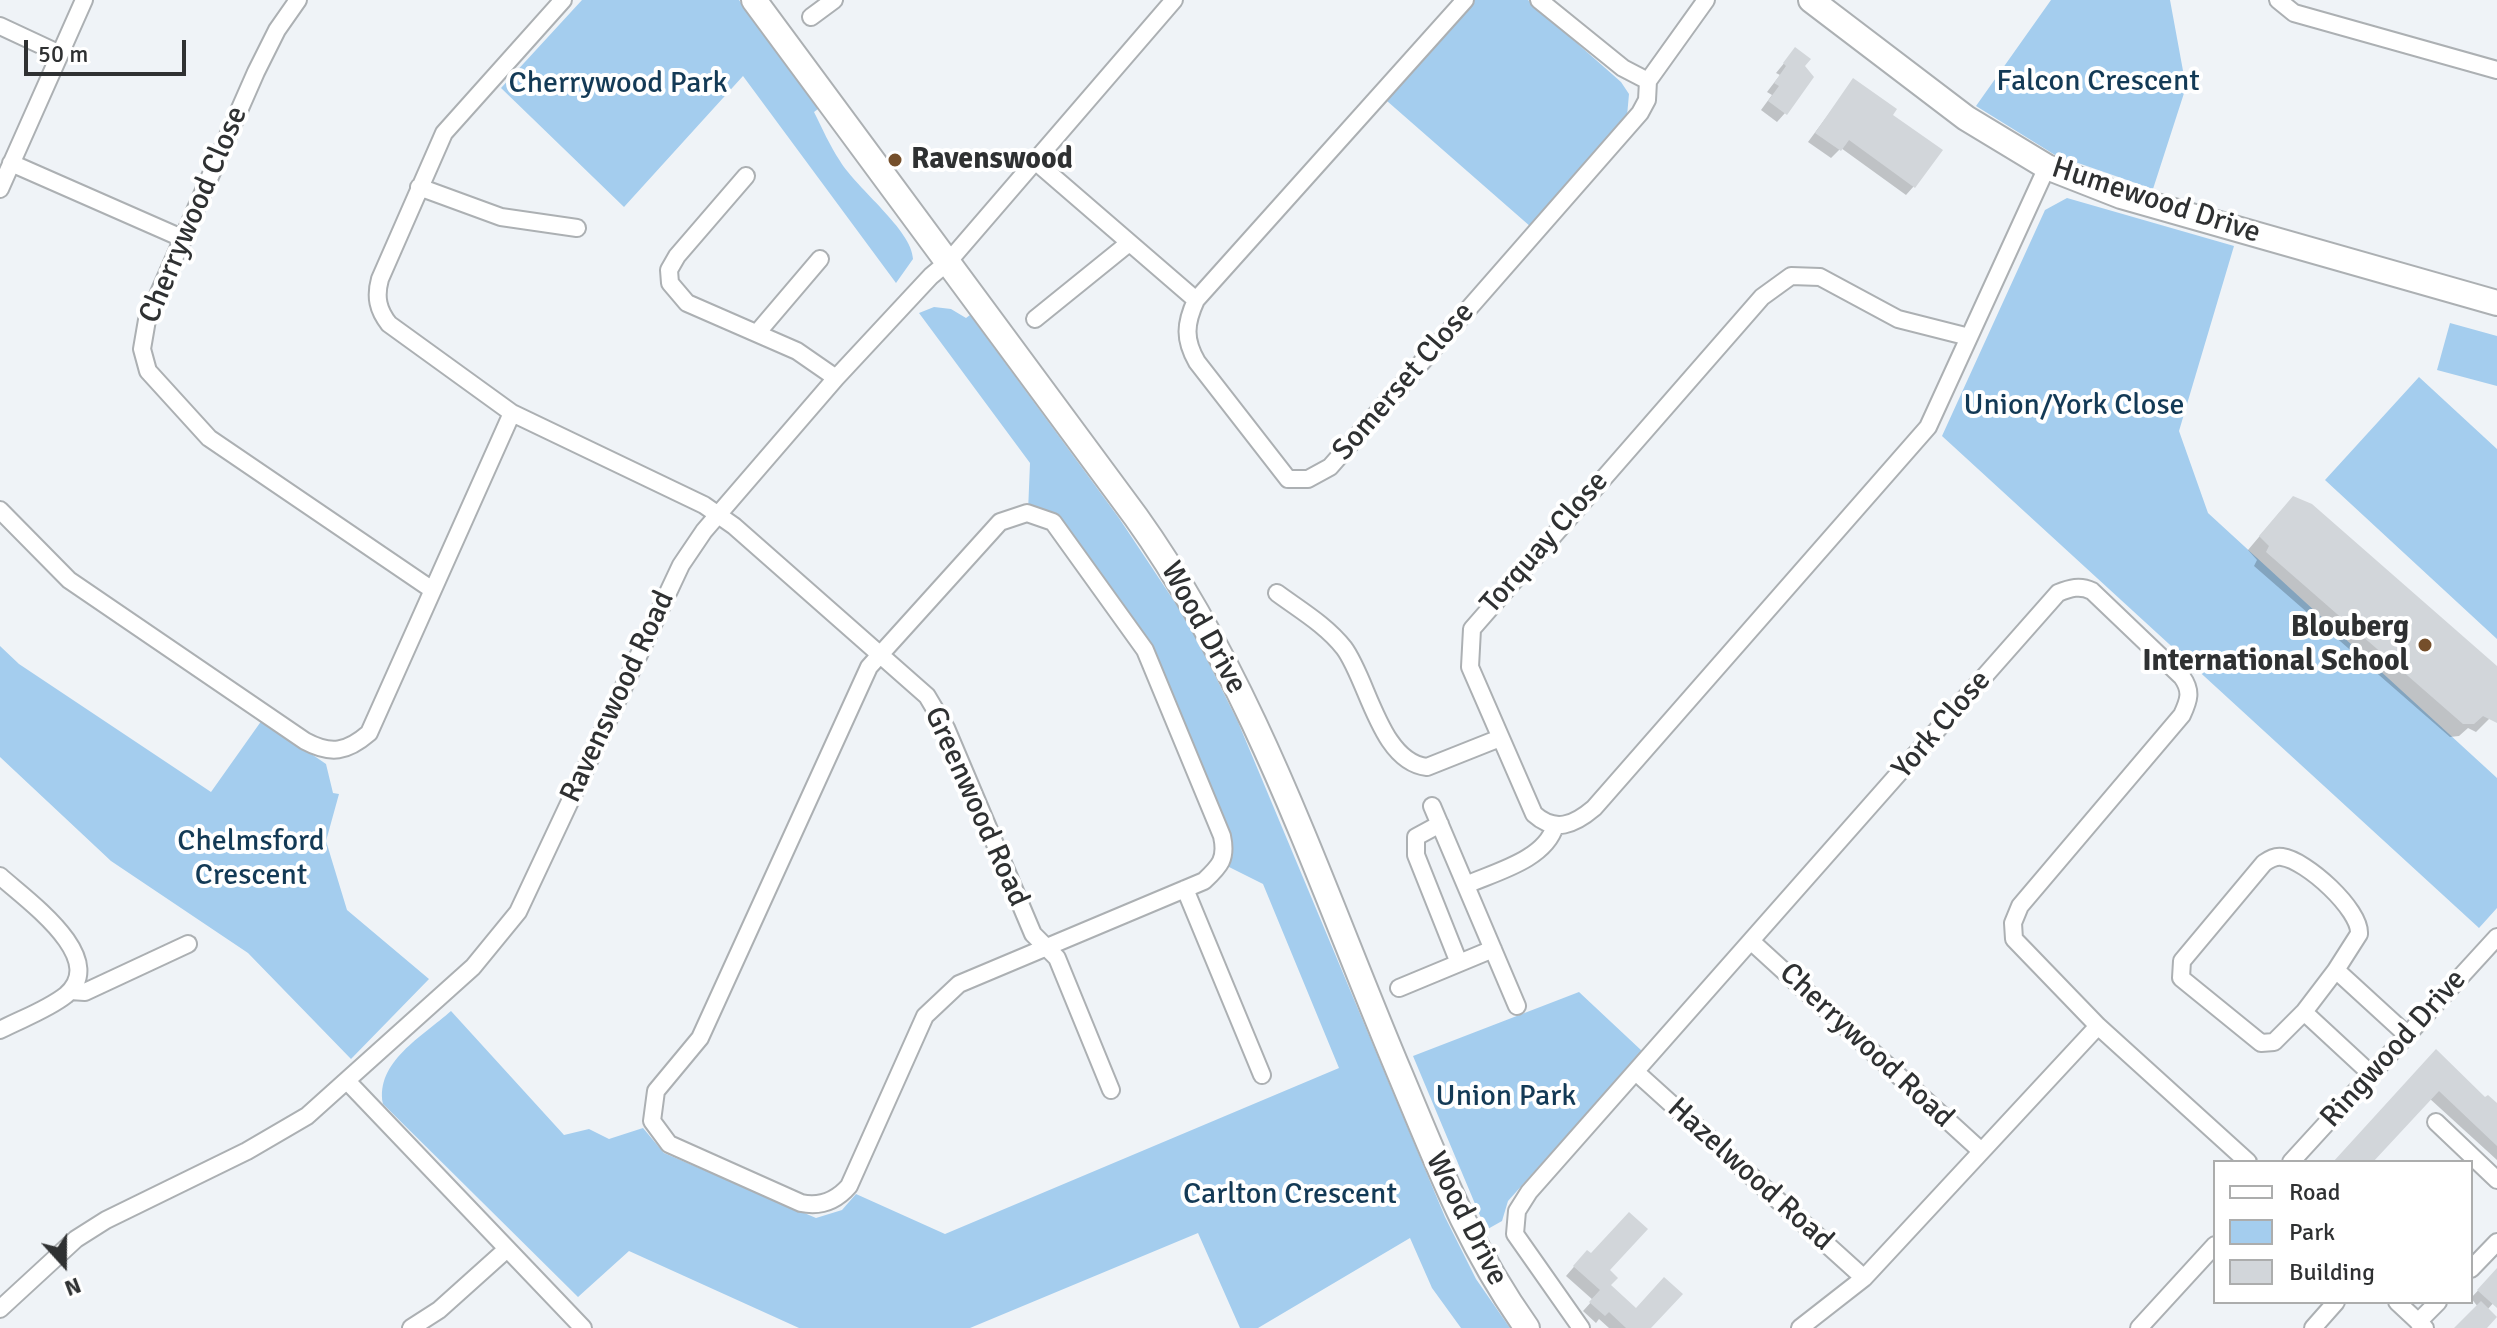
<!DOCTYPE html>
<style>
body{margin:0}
#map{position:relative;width:2497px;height:1328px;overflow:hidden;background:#eff3f7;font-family:Signika,sans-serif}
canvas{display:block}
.legend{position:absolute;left:2213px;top:1160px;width:260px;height:144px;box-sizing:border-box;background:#fff;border:2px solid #acadad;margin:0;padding:10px 14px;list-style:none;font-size:24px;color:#2f3132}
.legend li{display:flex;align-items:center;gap:16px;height:40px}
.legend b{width:40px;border:2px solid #acadad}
.north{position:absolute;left:24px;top:1224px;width:80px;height:80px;-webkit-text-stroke:6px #fff;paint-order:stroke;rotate:159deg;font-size:22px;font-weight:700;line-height:32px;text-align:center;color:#2f3132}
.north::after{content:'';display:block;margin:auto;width:28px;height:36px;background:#2f3132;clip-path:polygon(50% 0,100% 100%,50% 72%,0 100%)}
.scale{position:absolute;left:24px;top:40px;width:162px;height:36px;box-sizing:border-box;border:4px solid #2f3132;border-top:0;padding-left:10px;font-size:24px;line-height:28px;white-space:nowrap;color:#2f3132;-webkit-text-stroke:6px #fff;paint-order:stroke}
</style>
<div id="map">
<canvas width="2497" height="1328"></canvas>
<ul class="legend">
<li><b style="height:10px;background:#fff"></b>Road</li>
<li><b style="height:22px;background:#a4cdee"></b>Park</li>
<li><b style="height:22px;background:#d2d6da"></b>Building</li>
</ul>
<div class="north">N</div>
<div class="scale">50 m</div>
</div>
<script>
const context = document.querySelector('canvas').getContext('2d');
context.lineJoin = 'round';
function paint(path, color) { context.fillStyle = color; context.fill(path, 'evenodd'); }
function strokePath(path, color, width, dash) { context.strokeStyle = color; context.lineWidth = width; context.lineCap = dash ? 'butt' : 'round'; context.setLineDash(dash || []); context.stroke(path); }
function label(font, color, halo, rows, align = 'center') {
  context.font = font + ' Signika,sans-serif'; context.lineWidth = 8; context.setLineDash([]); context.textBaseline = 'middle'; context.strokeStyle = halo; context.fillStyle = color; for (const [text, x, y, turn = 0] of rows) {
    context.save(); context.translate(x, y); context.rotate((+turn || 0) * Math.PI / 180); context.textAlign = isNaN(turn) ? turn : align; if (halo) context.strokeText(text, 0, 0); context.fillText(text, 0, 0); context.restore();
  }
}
const green = new Path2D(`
 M582,0H739L818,109L814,112C822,128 830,146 840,161C857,189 912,230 913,259L896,283L743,76L624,207L501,88Z
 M1474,0H1528L1621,82L1629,94L1627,116L1531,227L1387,101Z
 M2051,0H2170L2186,87L2153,189L2055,155L1976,106Z
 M2067,198L2234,246L2179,431L2208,513L2497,778V908L2479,928L1942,436L2045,210Z
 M934,307L951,309L966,318L970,315L1119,518L1190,625L1238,722L1445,1217L1476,1279L1510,1328H1461L1432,1288L1410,1238L1258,1328H1240L1198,1233L970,1328H799L629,1251L578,1297L383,1104C375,1062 423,1036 451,1011L564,1135L589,1129L609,1139L643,1128L664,1153L816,1218L842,1210L856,1194L945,1234L1339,1068L1263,884L1223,864L1226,852L1160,675L1054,520L1028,512L1030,463L919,313Z
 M2450,323L2497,336V386L2437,370Z
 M2419,377L2497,449V639L2325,480Z
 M0,646L19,664L211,792L262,720L326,764L333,793L339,794L326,841L347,910L429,979L351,1059L248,953L111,861L0,757Z
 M1579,992L1642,1051L1508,1201L1502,1221L1486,1230L1413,1056Z`);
const shadow = new Path2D(`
 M1795,50L1785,113L1777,122L1761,110L1772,95L1767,92L1780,75L1776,73Z
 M1853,81L1914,186L1906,195L1841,148L1831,158L1808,142Z
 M2280,512L2497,669V711L2476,732L2468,728L2459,736L2450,737L2254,566L2257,560L2248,550Z
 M2428,1060L2497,1106V1160L2429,1098L2370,1162H2335Z
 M1579,1261L1607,1271L1608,1285L1648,1328H1609L1599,1319L1596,1323L1583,1311L1593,1300L1566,1276Z
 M2497,1270V1299L2487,1310L2484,1328H2457L2478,1307L2471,1298Z`);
const building = new Path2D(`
 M1795,47L1811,59L1805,66L1814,77L1787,115L1768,101L1779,86L1774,83L1786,66L1783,63Z
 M1853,78L1897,109L1893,115L1943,150L1915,188L1849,140L1841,151L1815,133Z
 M2293,496L2312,504L2497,666V723L2483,716L2474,724H2463L2266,552L2269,546L2259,536Z
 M2436,1049L2485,1097L2488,1095L2497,1103V1146L2439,1091L2373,1162H2333Z
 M1629,1212L1648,1229L1610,1270L1618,1278L1611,1285L1636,1308L1664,1277L1683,1294L1651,1328H1626L1609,1312L1605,1316L1589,1302L1600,1290L1573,1266L1587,1250L1591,1253Z
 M2497,1268V1308L2477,1290Z
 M2481,1301L2497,1317L2487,1328H2454Z`);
const street = new Path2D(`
 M298,0L277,30L256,72L147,320L142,349L148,371L209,438L431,589
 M563,0L444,133L380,279C375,297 378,310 389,324L512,413L704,505L734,526L927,696L946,728L1033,934L1057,958L1111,1090
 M1465,0L1196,300C1185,324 1184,339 1197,362L1288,479H1308L1330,467L1640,113L1647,100L1648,81L1706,0
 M1539,0L1623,68L1648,81
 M2278,0L2294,13L2497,70
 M811,17L834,0
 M0,26L60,54
 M1035,161L1196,300
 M11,163L184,239
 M746,176L677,256L669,270L670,283L687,303L797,351L836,378
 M419,187L501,217L577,228
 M0,189L84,0
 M1035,319L1129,243
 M757,333L820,259
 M1969,337L1898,319L1820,277L1791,276L1762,297L1472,629L1470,667L1534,814C1555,833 1574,825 1594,808L1928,427L2047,167
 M0,510L69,580L305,741C331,755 347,752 369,733L512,413
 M1027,513L1053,522L1145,650L1222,836C1227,859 1220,866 1204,881L959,984L925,1016L849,1186C836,1201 820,1207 801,1203L669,1144L652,1121L656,1091L700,1038L869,667L1000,522Z
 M1277,593C1300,610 1326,625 1344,648C1368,680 1380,762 1427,767L1500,738
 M1432,806L1517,1006
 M1440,824L1416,837V855L1459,963
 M0,876C25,899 110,958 66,995C47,1010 21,1019 0,1030
 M1466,885C1495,872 1545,860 1555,826
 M1185,889L1262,1075
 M1752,942L1980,1150
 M1399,988L1493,949
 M70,991L85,992L188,944
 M2304,1012L2336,970
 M1637,1073L1864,1278
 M2371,1074L2304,1012L2274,1042L2261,1043L2181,978L2182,961L2264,863C2270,859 2275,856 2282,857C2306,860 2361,910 2359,934L2336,970L2407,1035
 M347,1081L583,1328
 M2436,1122L2497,1180
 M2291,1162L2497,937
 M2471,1269L2497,1242
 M2397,1302L2425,1328
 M0,1309L76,1239L106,1220L247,1151L307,1116L473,967L518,912L681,565L704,531L836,378L931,276L949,261L1174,0
 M2418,1322L2438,1302
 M411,1328L439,1310L507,1249
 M1581,1328L1515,1234L1517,1211L1529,1192L2058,593C2070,588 2080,585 2092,591L2182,677C2192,691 2189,700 2182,715L2020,906L2013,923L2014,939L2098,1026L2248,1162
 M1800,1328L1864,1278L2098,1026
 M2139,1328L2215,1245
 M2313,1328L2336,1302`);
const secondary = new Path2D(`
 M754,0L1136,517C1256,685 1320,885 1400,1074C1439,1167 1468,1245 1527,1328
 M1811,0L1966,118L2047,167L2121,196L2497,303`);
const markers = [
 [895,160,8,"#754f2b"],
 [2425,645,8,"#754f2b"]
];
const parkNames = [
 ["Falcon Crescent",2098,82],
 ["Cherrywood Park",618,84],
 ["Union/York Close",2074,406],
 ["Chelmsford",251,842],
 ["Crescent",251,876],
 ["Union Park",1506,1097],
 ["Carlton Crescent",1290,1195]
];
const poiNames = [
 ["Ravenswood",911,160],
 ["Blouberg",2409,628,"right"],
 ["International School",2409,662,"right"]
];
const streetNames = [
 ["Humewood Drive",2156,201,18],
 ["Cherrywood Close",194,215,-67],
 ["Somerset Close",1404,382,-49],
 ["Torquay Close",1545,543,-49],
 ["Wood Drive",1203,628,61],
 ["Ravenswood Road",618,697,-65],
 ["York Close",1942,725,-49],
 ["Greenwood Road",976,807,66],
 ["Cherrywood Road",1866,1046,43],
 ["Ringwood Drive",2394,1049,-48],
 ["Hazelwood Road",1750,1175,42],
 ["Wood Drive",1466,1219,63]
];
paint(green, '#a4cdee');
paint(shadow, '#0003');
paint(building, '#d2d6da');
strokePath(street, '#acb0b3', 20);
strokePath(secondary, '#acb0b3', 28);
strokePath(street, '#fff', 16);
strokePath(secondary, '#fff', 24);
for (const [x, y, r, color] of markers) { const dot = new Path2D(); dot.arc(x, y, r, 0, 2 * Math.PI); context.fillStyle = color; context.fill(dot); strokePath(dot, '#fff', 3); }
label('30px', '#133a56', '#fff', parkNames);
label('bold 30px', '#2f3132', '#fff', poiNames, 'left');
label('30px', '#2f3132', '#fff', streetNames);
</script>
